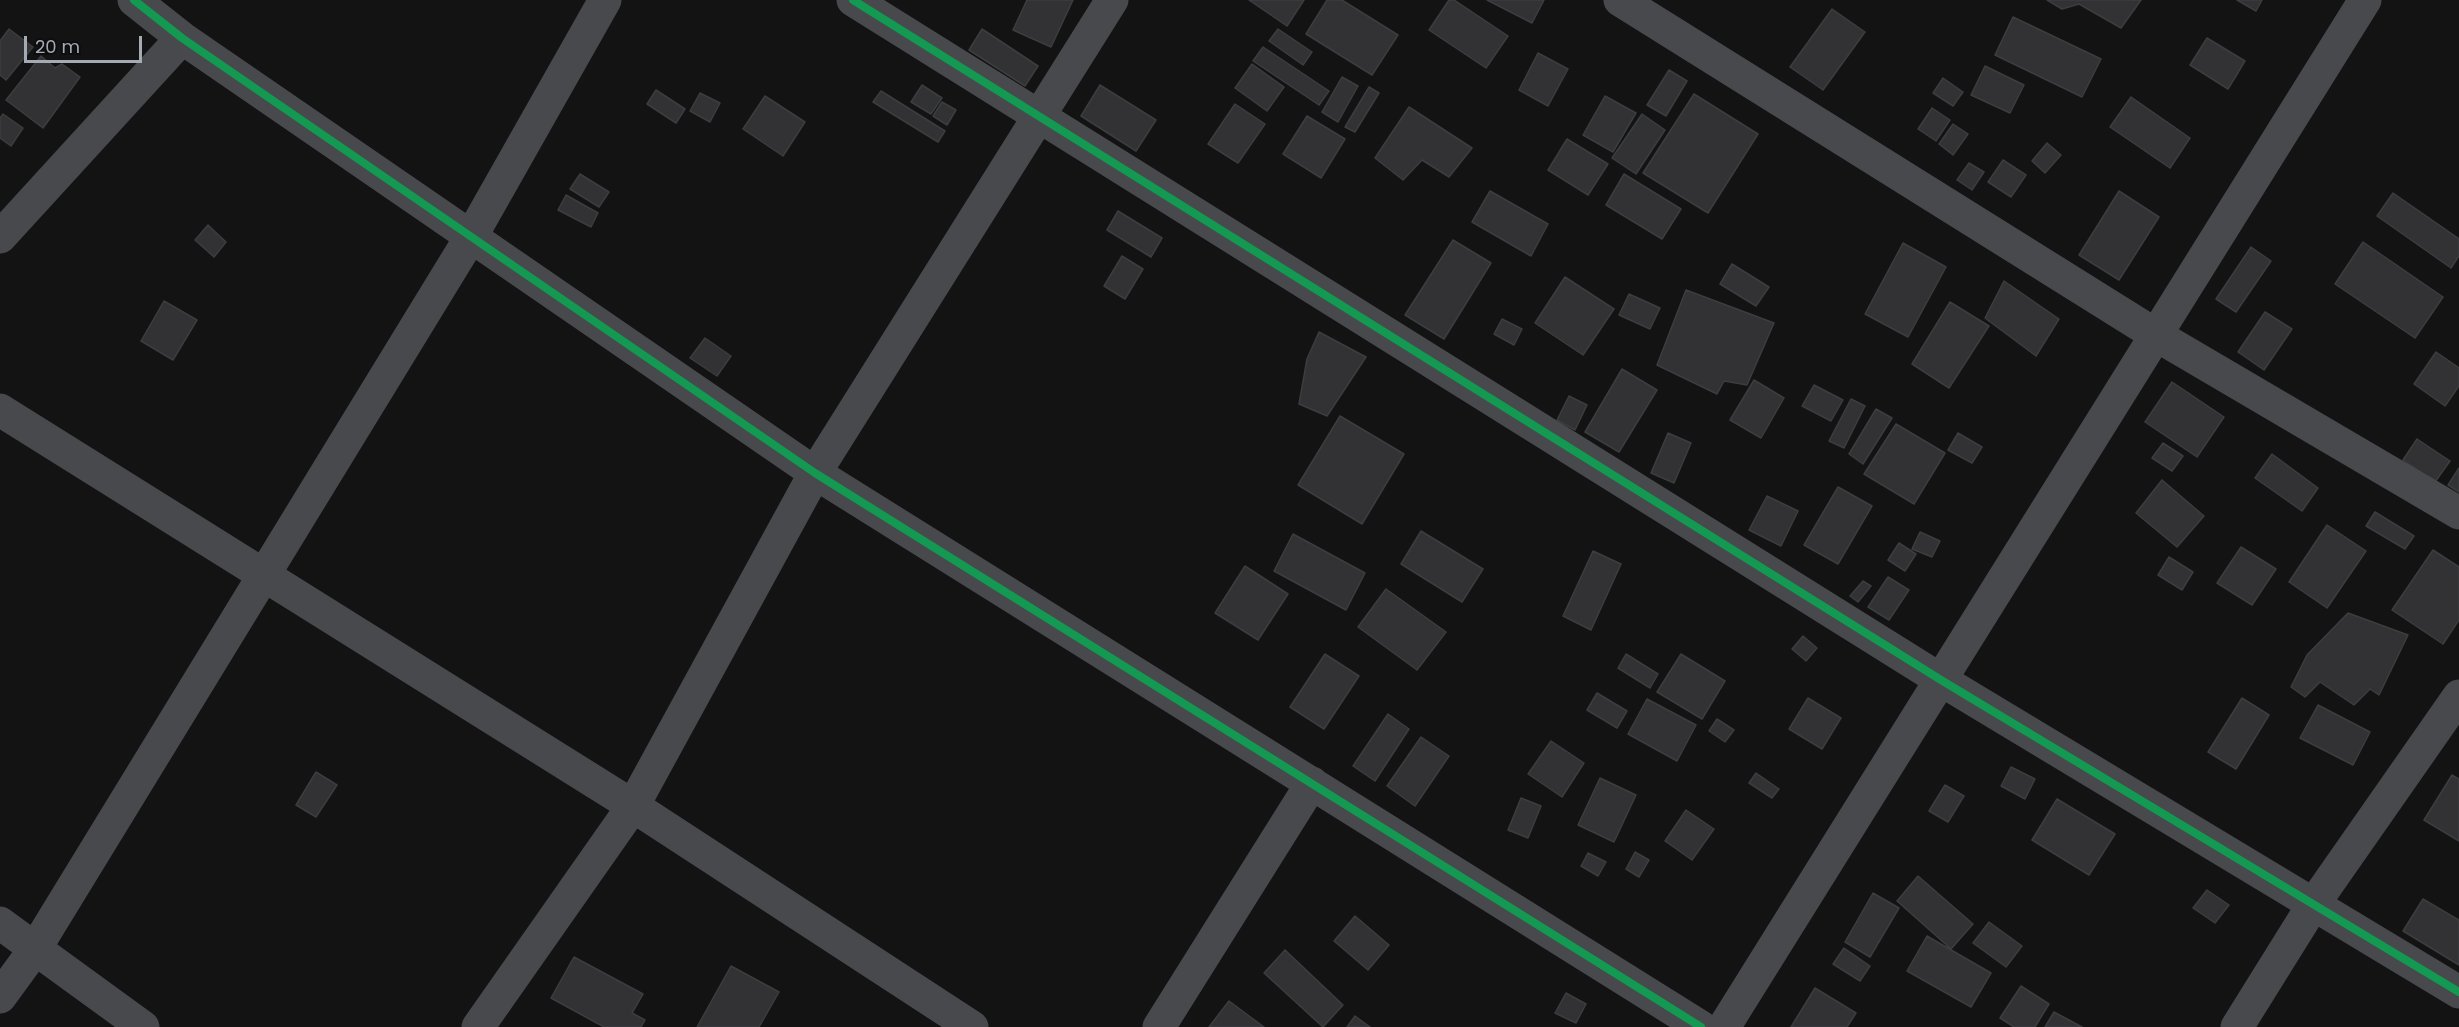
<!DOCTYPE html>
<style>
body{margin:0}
#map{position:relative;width:2459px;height:1027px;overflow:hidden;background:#131313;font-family:Poppins,sans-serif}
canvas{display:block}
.scale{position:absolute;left:24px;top:36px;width:118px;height:27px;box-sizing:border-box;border:3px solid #a4abb4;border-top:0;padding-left:8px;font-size:18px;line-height:21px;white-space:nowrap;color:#a4abb4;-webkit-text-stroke:4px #0d0d0f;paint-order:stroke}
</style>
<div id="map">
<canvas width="2459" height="1027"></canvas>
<div class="scale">20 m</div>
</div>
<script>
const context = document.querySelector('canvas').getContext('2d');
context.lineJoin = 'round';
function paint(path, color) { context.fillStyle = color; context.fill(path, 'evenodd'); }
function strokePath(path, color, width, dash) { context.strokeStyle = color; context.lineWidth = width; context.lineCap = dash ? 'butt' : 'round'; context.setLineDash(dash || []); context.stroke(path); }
const building = new Path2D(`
 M1027,0H1073L1051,47L1013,30Z
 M1249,0H1304L1287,26Z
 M1327,0H1342L1398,35L1372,75L1306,34Z
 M1449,0H1454L1508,36L1486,68L1429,30Z
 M1487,0H1544L1532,23Z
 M2047,0H2141L2121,28L2079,4L2062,9Z
 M2237,0H2262L2256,11Z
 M1832,9L1865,32L1823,90L1790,67Z
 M2013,17L2101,59L2082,97L1995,55Z
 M9,29L33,47L6,80L0,75V41Z
 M982,29L1038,66L1025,86L969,50Z
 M1278,29L1312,52L1303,65L1269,41Z
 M2207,38L2245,61L2228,89L2190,65Z
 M1263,47L1329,91L1319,105L1253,61Z
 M1538,53L1568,69L1548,106L1519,90Z
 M41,56L55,68L62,64L80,77L43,128L6,100Z
 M1252,64L1284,87L1267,111L1235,88Z
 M1985,66L2024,85L2010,113L1971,95Z
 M1669,70L1687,81L1666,116L1647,105Z
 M1342,77L1358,86L1338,122L1322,112Z
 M1943,78L1963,92L1953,106L1933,93Z
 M922,85L942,98L931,114L911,102Z
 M1100,85L1156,120L1136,151L1081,116Z
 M1369,87L1379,93L1355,132L1345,127Z
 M656,90L685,109L676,123L647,104Z
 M881,91L945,131L938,142L873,102Z
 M700,93L720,103L710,122L690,111Z
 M1694,94L1758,134L1708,213L1643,173Z
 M765,96L805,122L783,156L743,129Z
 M1605,96L1636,113L1613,152L1583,135Z
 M2131,97L2190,138L2170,168L2110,127Z
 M942,102L956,110L947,125L933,116Z
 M1235,104L1265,124L1238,163L1208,144Z
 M1409,107L1472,148L1449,177L1422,160L1403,180L1375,158Z
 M1932,108L1950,120L1936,141L1918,129Z
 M3,114L23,128L11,146L0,138V118Z
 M1642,114L1665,130L1636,174L1612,158Z
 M1307,116L1345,139L1321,178L1283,154Z
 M1953,124L1968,134L1953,155L1939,144Z
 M1567,139L1608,164L1588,195L1548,170Z
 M2047,143L2061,155L2045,173L2032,161Z
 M2003,160L2026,175L2011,197L1988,182Z
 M1969,163L1984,172L1972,190L1957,180Z
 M580,174L609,192L599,207L570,189Z
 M1624,174L1681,209L1662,239L1606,205Z
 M1490,191L1548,224L1531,256L1472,222Z
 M2119,191L2159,217L2119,280L2079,255Z
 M2393,193L2459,239V256L2451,268L2377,216Z
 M566,195L598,213L591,227L558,210Z
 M1118,211L1162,238L1151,257L1107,230Z
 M208,225L226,242L214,257L195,240Z
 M1453,240L1491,263L1444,339L1405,315Z
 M2363,242L2443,297L2415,338L2335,284Z
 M1903,243L1946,267L1908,337L1865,314Z
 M2251,247L2271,261L2236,312L2216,299Z
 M1122,256L1143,269L1125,299L1104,286Z
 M1732,264L1769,287L1756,306L1720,284Z
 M1565,277L1614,309L1583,355L1535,323Z
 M2004,281L2059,319L2036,356L1985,318Z
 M1686,290L1774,323L1747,385L1724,381L1717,394L1657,365Z
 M1629,294L1660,308L1650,329L1619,315Z
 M164,301L197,320L173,360L141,341Z
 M1950,302L1989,326L1949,388L1912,364Z
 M2265,312L2292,329L2264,370L2238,352Z
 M1502,319L1522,329L1514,345L1494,334Z
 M1319,332L1366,357L1327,416L1299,404L1307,359Z
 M705,338L731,356L717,376L690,358Z
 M2436,352L2459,368V386L2445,406L2414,384Z
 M1622,369L1657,390L1619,452L1585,432Z
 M1754,380L1784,398L1761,438L1730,420Z
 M2172,382L2224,417L2197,457L2145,422Z
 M1814,385L1843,400L1831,421L1802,406Z
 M1569,396L1587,405L1575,430L1557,420Z
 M1851,399L1865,406L1844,448L1829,441Z
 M1876,409L1892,418L1863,464L1849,454Z
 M1340,416L1404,454L1362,524L1298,485Z
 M1896,424L1945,453L1914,504L1864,474Z
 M1668,433L1691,443L1674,483L1651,473Z
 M1958,433L1982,447L1972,463L1948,450Z
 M2417,439L2450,461L2435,482L2403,460Z
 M2163,443L2183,456L2172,471L2152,458Z
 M2272,454L2318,488L2302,511L2255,478Z
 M2459,468V492L2448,485Z
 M2162,480L2204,516L2177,547L2136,513Z
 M1838,487L1872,506L1838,564L1804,545Z
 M1767,496L1798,511L1781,546L1749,530Z
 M2375,512L2414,536L2405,549L2366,526Z
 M2327,525L2366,551L2327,608L2289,582Z
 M1421,531L1483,569L1462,602L1401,564Z
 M1920,532L1940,541L1932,557L1912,549Z
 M1293,534L1365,573L1346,610L1274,571Z
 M1899,543L1916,554L1905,571L1888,560Z
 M2241,547L2276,569L2252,605L2217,583Z
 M2433,550L2459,567V620L2443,644L2392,610Z
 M1593,551L1621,564L1591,630L1563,616Z
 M2169,557L2193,572L2182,590L2158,575Z
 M1245,566L1288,594L1258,640L1215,613Z
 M1888,577L1909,590L1889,620L1868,607Z
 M1863,581L1871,586L1858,602L1850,596Z
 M1386,589L1446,632L1417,670L1358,627Z
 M2348,613L2408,635L2379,695L2370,689L2354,705L2320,682L2305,697L2291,687L2307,655Z
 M1803,636L1817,648L1806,661L1792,649Z
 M1325,654L1359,676L1324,729L1290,707Z
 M1626,654L1658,674L1650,688L1618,668Z
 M1681,654L1725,681L1702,719L1657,692Z
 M1597,693L1627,711L1617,728L1587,710Z
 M1808,698L1841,718L1822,749L1789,729Z
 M2242,698L2269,715L2236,769L2208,752Z
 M1647,699L1696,725L1677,761L1628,734Z
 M2318,705L2370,732L2353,765L2300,738Z
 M1388,714L1409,729L1375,781L1353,766Z
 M1717,719L1734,730L1725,742L1709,731Z
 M1421,737L1449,756L1415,806L1387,786Z
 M1551,741L1584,763L1562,797L1528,774Z
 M2011,767L2035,779L2025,799L2001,786Z
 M316,772L337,785L316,817L296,805Z
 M1756,773L1779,789L1772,798L1749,783Z
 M2452,775L2459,779V841L2424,820Z
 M1600,778L1636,795L1614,842L1578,825Z
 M1945,785L1964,796L1948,822L1929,811Z
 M1521,798L1541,806L1528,838L1508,830Z
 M2057,799L2115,834L2089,875L2032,840Z
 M1686,810L1714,829L1692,860L1665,841Z
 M1635,852L1649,860L1639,877L1626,869Z
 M1588,853L1606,862L1598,876L1581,866Z
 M1918,876L1973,924L1951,949L1897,901Z
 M2207,890L2229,905L2215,923L2193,908Z
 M1873,893L1899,908L1870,957L1845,942Z
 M2423,899L2459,920V965L2403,931Z
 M1355,916L1389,945L1368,970L1334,941Z
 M1989,922L2022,946L2006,967L1973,943Z
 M1927,936L1991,973L1971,1007L1907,971Z
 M1844,948L1870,966L1860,981L1833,964Z
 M1285,950L1343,1005L1323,1027L1264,973Z
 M574,957L643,994L632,1013L645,1020L641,1027H604L551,998Z
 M731,966L779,992L759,1027H697Z
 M2021,986L2049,1004L2035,1027H2014L2000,1018Z
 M1815,988L1856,1013L1847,1027H1791Z
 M1566,993L1586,1004L1576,1023L1555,1013Z
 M1229,1001L1264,1027H1209Z
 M2054,1012L2082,1027H2045Z
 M1355,1016L1370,1027H1347Z`);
const minor = new Path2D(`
 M134,0L182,38L815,473L1701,1027
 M853,0L1941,680L2459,992
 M1620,0L2156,335L2459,513
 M0,237L182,38
 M0,410L633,806L972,1027
 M0,923L143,1027
 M0,997L35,949L472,235L605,0
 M478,1027L633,806L815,473L1112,0
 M1159,1027L1312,783
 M1724,1027L2365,0
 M2237,1027L2313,905L2459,696`);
const cycleway = new Path2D(`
 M134,0L182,38L815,473L1701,1027
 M853,0L1941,680L2459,992`);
paint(building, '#323234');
strokePath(building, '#3b3d3f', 1.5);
strokePath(minor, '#47494c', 33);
strokePath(cycleway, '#139951', 8);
</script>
